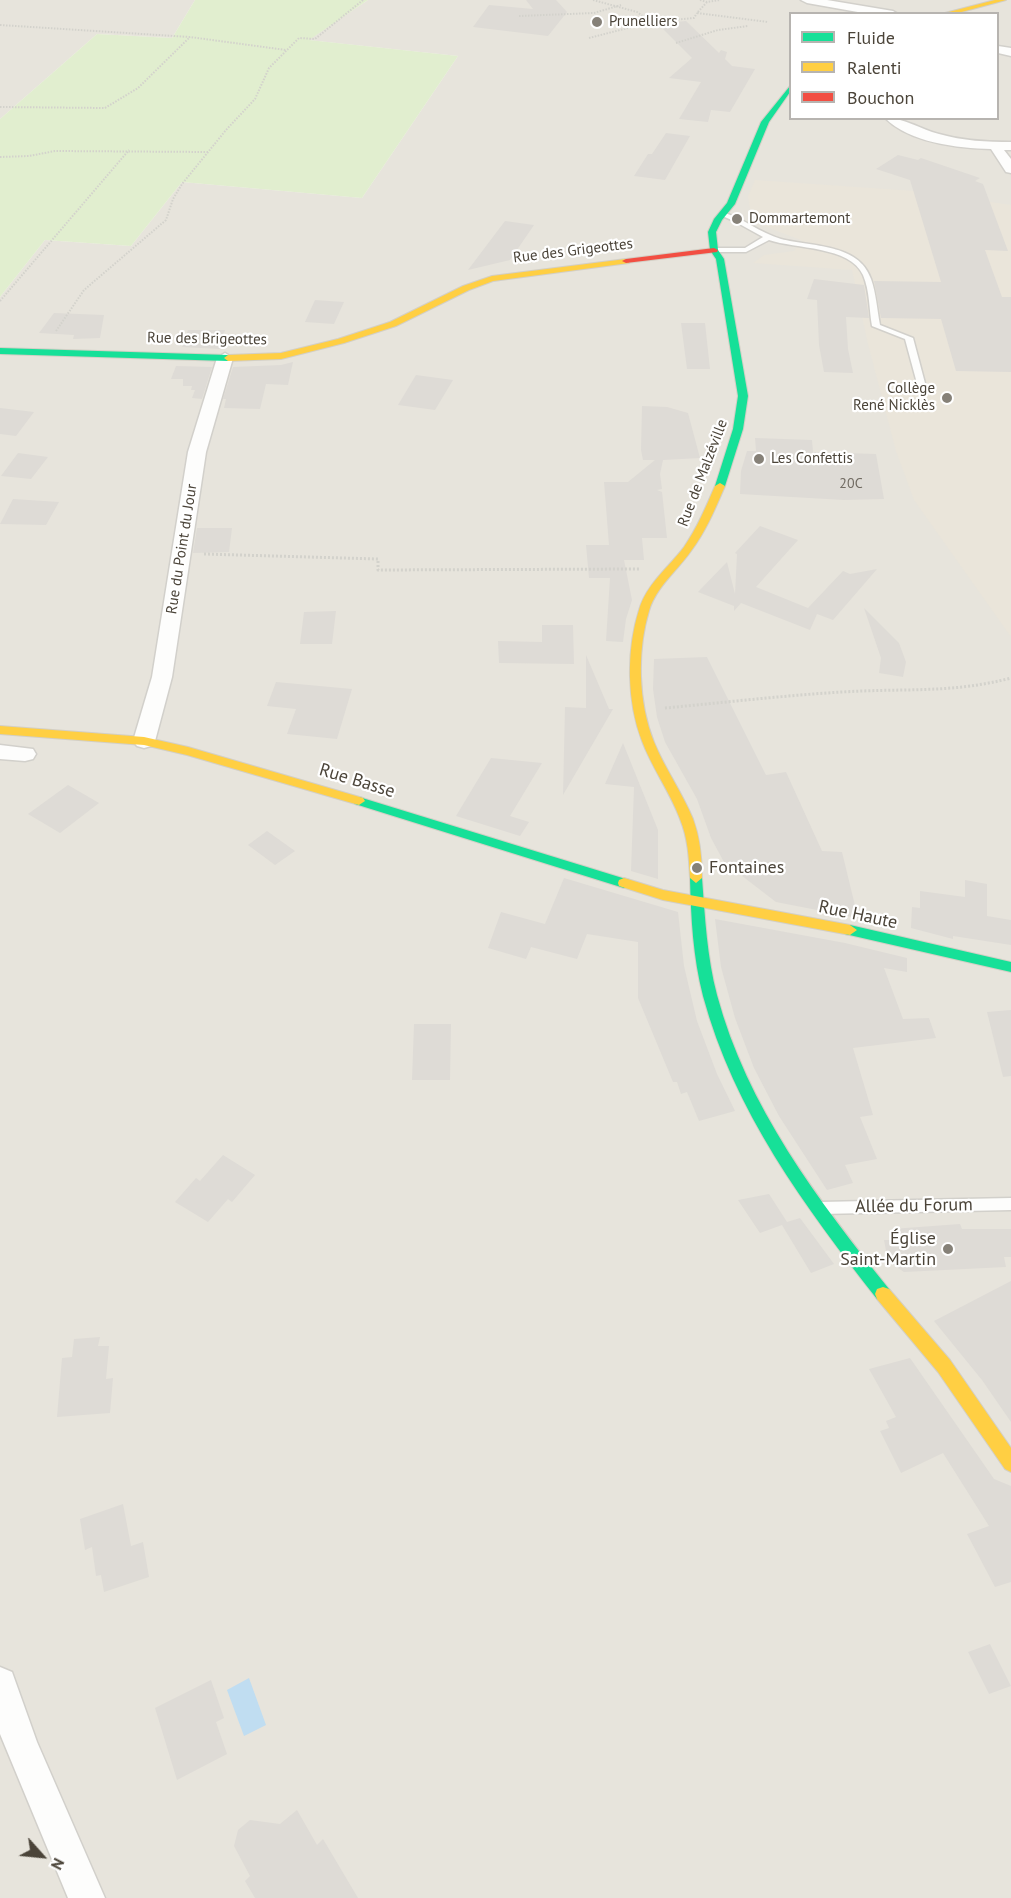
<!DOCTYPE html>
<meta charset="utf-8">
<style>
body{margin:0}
#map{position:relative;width:1011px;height:1898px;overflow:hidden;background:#f4f2ee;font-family:"PT Sans",sans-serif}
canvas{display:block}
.legend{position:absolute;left:789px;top:12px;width:210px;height:108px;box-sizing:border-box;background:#fff;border:2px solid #b7b4b0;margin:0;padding:8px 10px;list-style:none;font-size:18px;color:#4b4439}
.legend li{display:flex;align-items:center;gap:12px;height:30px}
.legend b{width:30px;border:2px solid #b7b4b0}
.north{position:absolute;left:12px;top:1826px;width:60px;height:60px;-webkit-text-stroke:4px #fff;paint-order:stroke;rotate:117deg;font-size:16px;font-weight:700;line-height:24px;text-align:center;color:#4b4439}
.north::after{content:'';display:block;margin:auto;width:21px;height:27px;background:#4b4439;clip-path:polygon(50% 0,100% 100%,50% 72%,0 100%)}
</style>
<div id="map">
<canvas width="1011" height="1898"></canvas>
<ul class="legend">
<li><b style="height:8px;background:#16e098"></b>Fluide</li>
<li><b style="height:8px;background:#ffcf43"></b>Ralenti</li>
<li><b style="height:8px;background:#f24e42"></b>Bouchon</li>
</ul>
<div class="north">N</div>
</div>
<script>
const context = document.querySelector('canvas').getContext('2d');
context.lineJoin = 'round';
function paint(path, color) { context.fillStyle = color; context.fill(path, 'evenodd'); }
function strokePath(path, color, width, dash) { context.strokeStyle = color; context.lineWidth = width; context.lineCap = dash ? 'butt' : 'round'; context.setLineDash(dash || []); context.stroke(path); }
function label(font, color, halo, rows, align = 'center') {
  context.font = font + ' "PT Sans",sans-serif'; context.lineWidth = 4.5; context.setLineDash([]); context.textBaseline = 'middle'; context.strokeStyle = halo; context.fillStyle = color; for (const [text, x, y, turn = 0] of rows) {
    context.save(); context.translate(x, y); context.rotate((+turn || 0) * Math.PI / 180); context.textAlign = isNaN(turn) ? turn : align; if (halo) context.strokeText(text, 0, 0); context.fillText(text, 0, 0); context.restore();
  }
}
const residential = new Path2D(`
 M0,0H195L172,38L97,34L0,119Z
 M368,0H1011V1898H0V297L45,240L131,246L182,182L362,198L458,56L308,40ZM790,14H998V118H790Z`);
const education = new Path2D(`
 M755,180L914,191L1011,205V637L914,500L896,451L868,344L852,270L753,263L764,255L794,251L801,240L764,226L750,209L748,196Z`);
const green = new Path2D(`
 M195,0H368L309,40L458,56L362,198L182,182L131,246L45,240L0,297V119L97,34L172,38Z`);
const water = new Path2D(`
 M249,1678L266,1725L244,1736L227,1690Z`);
const building = new Path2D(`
 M526,0H556L567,12L548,36L473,27L489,5L533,9Z
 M686,21L719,53L721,50L727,52L725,59L732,66L755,69L730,112L711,110L708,122L679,119L701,82L669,78L692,58L658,24Z
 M666,133L690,136L665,180L634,176L648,154H652Z
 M898,155L918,160L921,158L980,178L975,181L983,184L1008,251L985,250L1002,297H1011V372L956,371L941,319L881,318L874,281L941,282L910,180L876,169Z
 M505,221L534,225L510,260L468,270Z
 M814,279L864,285L869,318L846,317L848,349L853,373L824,372L819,345L817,300L807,299Z
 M315,300L344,302L334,324L305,322Z
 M54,313L104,315L100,338L73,339L74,335L39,333Z
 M681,323H705L710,369H687Z
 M188,330H225L220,349L182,347Z
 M293,362L288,385L266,384L260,409L224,408L226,399H223L233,367L281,365Z
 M176,366L212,367L202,399L192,398L195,390H191L192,386H183V379H171Z
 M416,375L453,380L435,410L398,405Z
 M642,406L667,407L688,413L700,458L663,460L660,474L662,489L657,490L662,492L667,538H642L644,560H624L632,600L626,619L623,642L606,641L610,578H589L586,545H609L604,482H628L655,460H643L641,450Z
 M0,408L34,412L16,436L0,434Z
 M755,438L812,440L813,452L876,454L884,499L844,500L740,494L741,471L747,451H756Z
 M18,453L48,457L31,479L1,476Z
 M13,499L59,502L46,525L0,524Z
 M760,526L798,540L756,587L808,608L843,571L850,574L877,569L833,620L817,614L810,630L741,603L734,611V606L698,592L727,562L735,594L737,554L735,553Z
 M197,528H232L229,552L193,553Z
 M864,608L899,643L906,662L903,677L879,673L881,658Z
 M336,611L332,644H300L304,612Z
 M542,625H573L574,664L499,663L498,641L542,642Z
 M586,655L609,709H613L563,795L565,707L586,708Z
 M707,657L766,775L786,772L822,851L842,852L858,918L776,902L724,862L711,838L697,799L665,742L657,717L653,689L654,659Z
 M276,682L352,689L337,739L287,734L296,709L267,706Z
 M623,743L658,830V879L631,871L634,787L605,784Z
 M491,758L542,763L510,816L529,822L520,836L456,816Z
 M68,785L99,803L60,833L28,814Z
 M267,831L295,851L275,865L248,845Z
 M564,878L678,912L684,966L697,1021L717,1074L735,1111L699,1121L687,1092L681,1094L677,1082H673L638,998V942L587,934L577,959L531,947L526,959L488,948L501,912L545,924Z
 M965,880L987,884V916L1011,920V945L953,936V939L911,928L912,907L920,908V891L965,897Z
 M715,919L845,943L907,958V972L884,968L903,1019L929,1018L936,1038L853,1048L873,1115L860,1117L877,1159L845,1165L853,1183L827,1190L779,1116L754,1068L735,1018L721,967Z
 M1011,1010V1076L1003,1077L987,1012Z
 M414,1024H451L450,1080H412Z
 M223,1155L255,1175L232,1202L228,1199L208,1222L175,1202L196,1178L200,1181Z
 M769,1194L787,1222L800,1218L834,1264L811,1273L782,1225L760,1233L738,1200Z
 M960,1224L962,1229H1011V1257H1004L1006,1267L904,1272L888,1261L884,1240H896L892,1229Z
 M1011,1281V1422L982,1380L934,1321Z
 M100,1337L98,1346H109L106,1379L113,1378L110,1413L57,1417L62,1358L72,1357L74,1339Z
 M910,1358L994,1479L1011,1486V1582L995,1587L967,1534L989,1526L943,1453L901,1473L880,1431L889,1428L886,1421L896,1417L869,1369Z
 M123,1504L131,1546L143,1542L149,1577L104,1592L101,1575L96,1576L92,1547L85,1550L80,1519Z
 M990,1644L1011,1686L989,1694L968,1652Z
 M211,1680L224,1718L216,1722L227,1754L177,1780L155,1708Z
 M297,1810L317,1845L323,1839L358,1898H255L245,1881L250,1876L234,1846L238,1830L250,1820L280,1824Z`);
const pathFar1 = new Path2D(`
 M593,0L637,12L651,22L694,18L697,13
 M700,0L707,2L720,0
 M707,2L697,13L768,22
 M519,16L594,13L621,5
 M0,25L190,37L286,50
 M589,38L651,22
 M676,43L718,30L748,26
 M0,107L105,108L138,88L190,37
 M0,157L29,156L55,151L208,152
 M0,301L129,150
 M56,331L84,290L166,220L173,199L182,184L226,130L255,99L269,68L299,38L315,39L363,0`);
const path = new Path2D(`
 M204,554L378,559V570L639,569
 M665,708C730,702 796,694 861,691C915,689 958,692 1011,678`);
const lane = new Path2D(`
 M722,212C743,218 760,233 781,239C811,247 859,243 871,279C876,293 877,309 880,325L913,338L926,387L925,389L918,387L905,339L872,326C869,310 870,291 863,275C850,246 795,249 769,240L746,252H711V248H745L763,237L734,221L720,215L719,214Z
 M1011,1198V1210L820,1214L815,1212L813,1208L815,1204L820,1202Z`);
const street = new Path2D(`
 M801,0H827L893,11L898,14H869L807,3Z
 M998,46L1011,48V56L998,53Z
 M885,118C905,118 920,129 939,134C963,141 987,142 1011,142V150H1004L1011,159V173L1006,172L991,149C957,148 910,143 885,118Z
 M225,353L233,358L206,452L172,677L155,741L151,746L144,748L137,746L133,741L152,677L188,452L217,358Z
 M0,745L33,749L36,754L33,759L25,761L0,759Z
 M0,1667L12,1672L37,1742L105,1898H68L0,1734Z`);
const fast = new Path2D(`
 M790,86V92L769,122L735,204L722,220L716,232L718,250L724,259L748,396L743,429L725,486L720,489L715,486L733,429L738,396L716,259L710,250L708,232L714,219L727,203L761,122Z
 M0,348L228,355L232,358L228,361L0,354Z
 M359,797L629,880L630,883L624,888L355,804L353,801Z
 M696,873L702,878C705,918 707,957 717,995C747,1107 818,1200 889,1289L891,1294L889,1299L883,1301L877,1299C805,1207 734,1111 703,996C693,957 691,918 690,878Z
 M850,925L1011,962V972L845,934L843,930L845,926Z`);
const slow = new Path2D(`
 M995,0H1006L954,14H941Z
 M626,259H629V263L493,281L469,290L396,326L344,343L281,359L228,361L224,358L228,355L281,353L338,339L390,322L463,286L492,276Z
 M720,483L725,486C715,509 706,531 691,551C677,571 656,587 649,611C637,651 638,702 654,742C665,769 682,792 693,819C700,838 702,858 702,878L696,883L690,878C689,858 688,838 680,819C670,792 652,768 642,741C627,702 626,651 639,610C646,585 668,568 684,547C697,528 706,507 715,486Z
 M0,726L144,737L188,747L363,798L365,801L359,805L187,755L144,745L0,734Z
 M624,878L663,890L850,925L857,930L850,935L663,900L619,886L618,883L619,880Z
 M883,1287L889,1289L950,1360L1011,1448V1472L1005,1469L938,1372L877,1299L875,1294L877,1289Z`);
const jam = new Path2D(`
 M714,248L718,250L717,252L626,263L622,261L626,259Z`);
const markers = [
 [597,22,6,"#868178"],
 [737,219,6,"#868178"],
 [947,398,6,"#868178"],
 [759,459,6,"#868178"],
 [697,868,6,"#868178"],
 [948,1249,6,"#868178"]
];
const farNumbernames = [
 ["20C",851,484]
];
const farPoinames = [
 ["Prunelliers",609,22],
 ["Dommartemont",749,219],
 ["Collège",935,389,"right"],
 ["René Nicklès",935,406,"right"],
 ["Les Confettis",771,459]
];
const farStreetnames = [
 ["Rue des Grigeottes",573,251,-7],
 ["Rue des Brigeottes",207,339,1],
 ["Rue de Malzéville",703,473,-69],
 ["Rue du Point du Jour",182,549,-81]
];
const streetNames = [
 ["Rue Basse",357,781,17],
 ["Rue Haute",858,915,12],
 ["Allée du Forum",914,1206,-1]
];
const poiNames = [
 ["Fontaines",709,868],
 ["Église",936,1239,"right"],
 ["Saint-Martin",936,1260,"right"]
];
paint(residential, '#e7e4dc');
paint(education, '#eae5da');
paint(green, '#e1eecf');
paint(water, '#c0ddf1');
paint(building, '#dedbd6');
strokePath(lane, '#d2d0cb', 3);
strokePath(street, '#d2d0cb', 3);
strokePath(fast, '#d3cfc5', 2);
strokePath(slow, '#d3cfc5', 2);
strokePath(jam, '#d3cfc5', 2);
strokePath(pathFar1, '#d3d2cc', 2, [1.5, 1.5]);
strokePath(path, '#d3d2cc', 3, [2, 2]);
paint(lane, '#fdfdfc');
paint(street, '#fdfdfc');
paint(fast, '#16e098');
paint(slow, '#ffcf43');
paint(jam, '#f24e42');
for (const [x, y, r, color] of markers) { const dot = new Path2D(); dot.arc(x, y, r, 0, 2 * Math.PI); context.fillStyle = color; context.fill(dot); strokePath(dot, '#fff', 2); }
label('14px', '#706a61', null, farNumbernames);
label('15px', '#4b4439', '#fff', farPoinames, 'left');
label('15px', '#4b4439', '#fff', farStreetnames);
label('18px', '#4b4439', '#fff', streetNames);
label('18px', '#4b4439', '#fff', poiNames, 'left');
</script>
